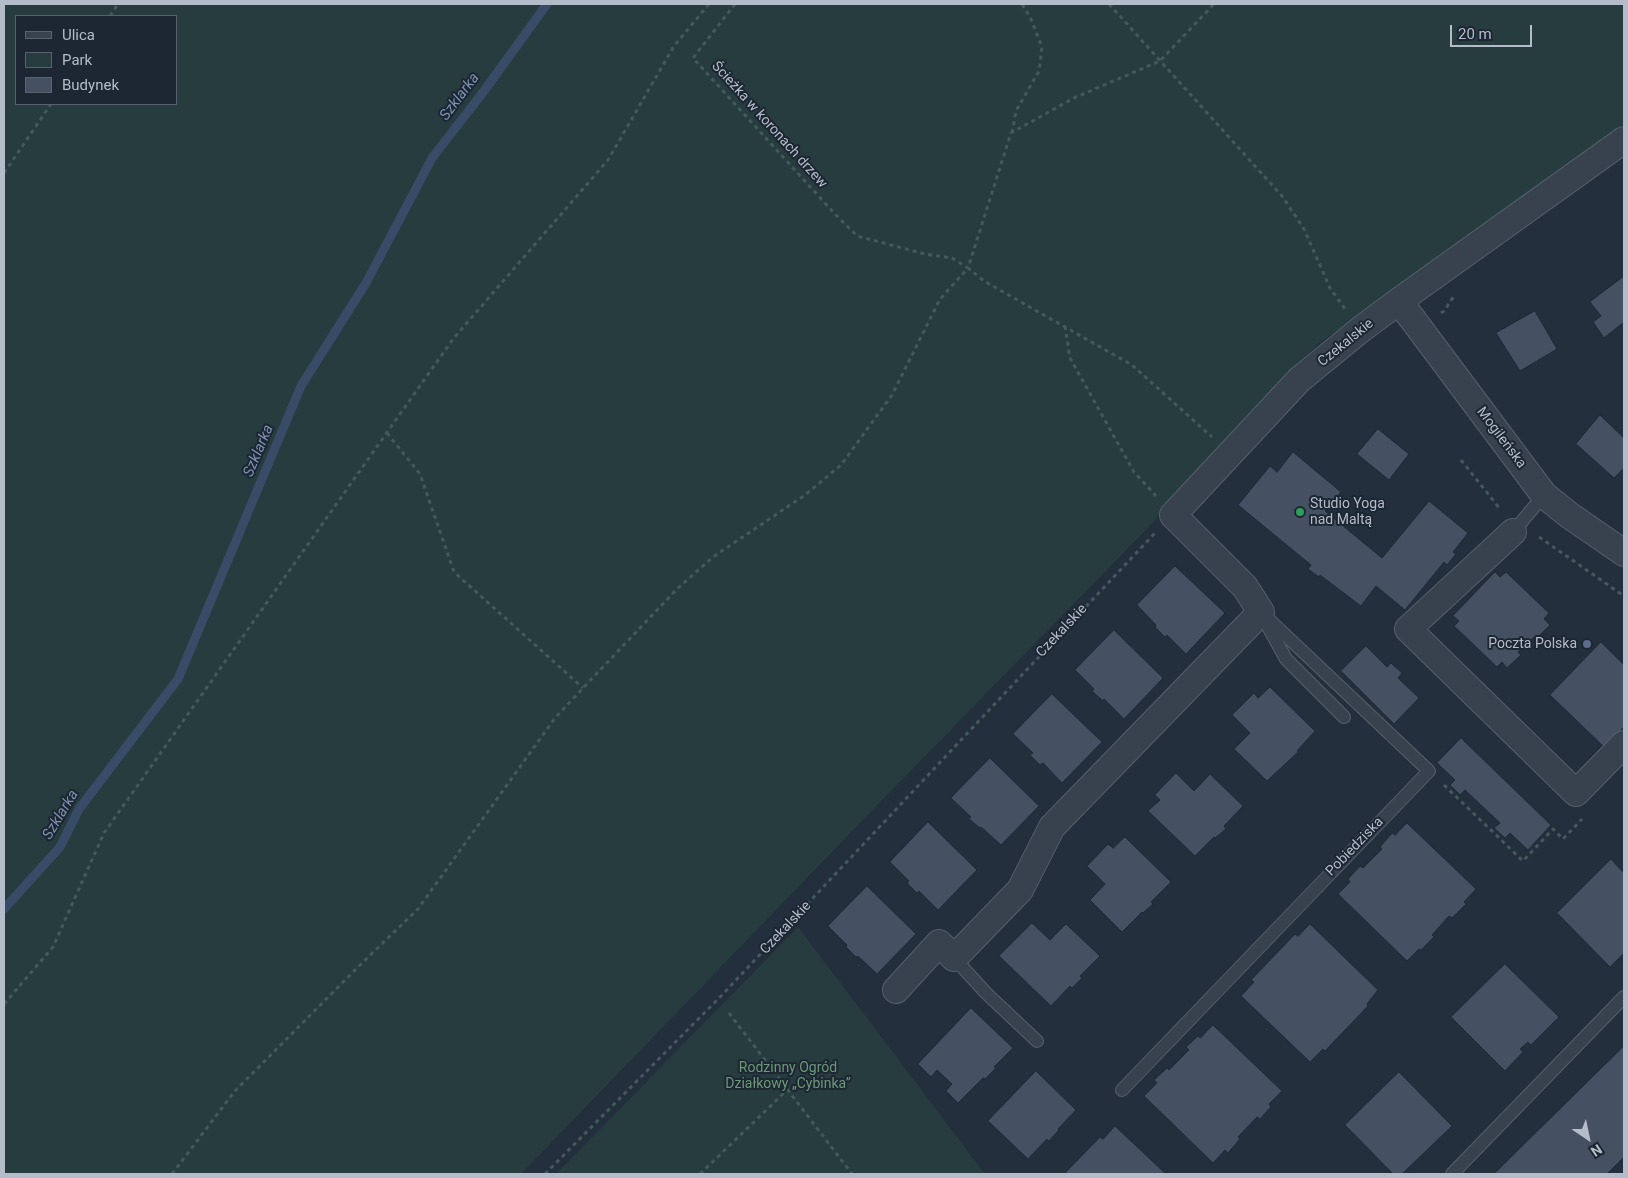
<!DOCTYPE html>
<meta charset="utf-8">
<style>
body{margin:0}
#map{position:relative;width:1628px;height:1178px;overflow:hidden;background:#242f3e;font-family:Roboto,sans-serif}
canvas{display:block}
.frame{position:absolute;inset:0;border:5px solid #b4bcc9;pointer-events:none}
.legend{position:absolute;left:15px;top:15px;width:162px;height:90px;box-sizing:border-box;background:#1d2633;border:1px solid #59626f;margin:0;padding:6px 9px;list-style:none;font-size:15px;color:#b4bcc9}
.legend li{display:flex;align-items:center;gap:10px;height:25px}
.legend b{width:25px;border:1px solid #59626f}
.north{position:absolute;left:1563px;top:1113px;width:50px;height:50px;-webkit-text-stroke:4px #1d2633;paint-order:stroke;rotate:146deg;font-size:14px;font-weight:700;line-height:20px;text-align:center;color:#b4bcc9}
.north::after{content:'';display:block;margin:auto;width:18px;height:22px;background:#b4bcc9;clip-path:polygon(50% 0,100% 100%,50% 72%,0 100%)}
.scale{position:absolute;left:1450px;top:25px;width:82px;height:22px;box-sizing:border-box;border:2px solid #b4bcc9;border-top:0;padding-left:6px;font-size:15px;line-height:18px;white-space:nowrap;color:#b4bcc9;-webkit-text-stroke:4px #1d2633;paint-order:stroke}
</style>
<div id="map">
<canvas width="1628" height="1178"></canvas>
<div class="frame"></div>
<ul class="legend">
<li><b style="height:6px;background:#38414e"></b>Ulica</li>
<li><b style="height:14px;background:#263c3f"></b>Park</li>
<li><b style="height:14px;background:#455162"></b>Budynek</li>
</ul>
<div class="north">N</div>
<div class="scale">20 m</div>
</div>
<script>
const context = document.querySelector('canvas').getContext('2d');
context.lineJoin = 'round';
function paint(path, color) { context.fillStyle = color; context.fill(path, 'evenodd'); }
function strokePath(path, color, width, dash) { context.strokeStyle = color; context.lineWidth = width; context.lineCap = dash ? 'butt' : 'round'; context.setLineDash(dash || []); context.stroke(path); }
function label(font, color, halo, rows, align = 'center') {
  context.font = font + ' Roboto,sans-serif'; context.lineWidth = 4; context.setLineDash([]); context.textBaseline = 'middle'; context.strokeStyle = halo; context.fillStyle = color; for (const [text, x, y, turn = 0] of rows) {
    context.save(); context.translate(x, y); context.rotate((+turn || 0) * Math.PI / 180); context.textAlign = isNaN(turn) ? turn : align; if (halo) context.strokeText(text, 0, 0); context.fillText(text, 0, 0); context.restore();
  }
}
const green = new Path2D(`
 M4,4H1624V124L1318,344L1142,534L887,795L521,1174H4ZM16,16H176V104H16Z
 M798,927L985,1174H556Z`);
const stream = new Path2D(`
 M4,909L60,847L79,809L178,679L301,386L366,283L432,158L484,91L547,4`);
const building = new Path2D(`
 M1623,277L1624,279V322L1604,338L1593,322L1601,316L1590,302Z
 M1535,311L1557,349L1520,371L1496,333Z
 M1600,415L1624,438V468L1614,478L1576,444Z
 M1378,429L1409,454L1389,480L1357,454Z
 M1293,452L1341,492L1325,511L1382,558L1429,501L1468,533L1453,552L1456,554L1447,565L1444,562L1405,610L1376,586L1361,606L1320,575L1319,577L1308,569L1311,565L1238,505L1270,466L1277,472Z
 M1175,566L1225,613L1186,654L1167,635L1165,637L1155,627L1156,625L1137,605Z
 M1495,572L1500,577L1506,572L1549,613L1544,619L1550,625L1536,639L1534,637L1518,652L1521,655L1507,668L1502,662L1497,667L1454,626L1459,621L1453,616Z
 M1114,630L1163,678L1124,719L1104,699L1103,701L1092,691L1094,689L1075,670Z
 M1601,642L1624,665V727L1604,747L1550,695Z
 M1366,646L1387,667L1391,663L1402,673L1398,678L1419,698L1394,724L1341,671Z
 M1270,687L1315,731L1297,751L1298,752L1267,781L1234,749L1250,733L1232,715L1254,693L1258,698Z
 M1052,694L1102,742L1062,783L1043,763L1040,765L1030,755L1033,753L1013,734Z
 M1461,738L1551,825L1528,850L1510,833L1505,838L1494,828L1500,823L1465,790L1460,795L1450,785L1455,780L1437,763Z
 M990,758L1039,806L1001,845L981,827L980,828L969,819L971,817L951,798Z
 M1176,773L1194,791L1210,774L1243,806L1224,826L1226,829L1215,838L1214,837L1195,856L1148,811L1160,800L1155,795Z
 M928,822L977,870L938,910L919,891L917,893L907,883L909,881L890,862Z
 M1407,823L1476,889L1464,902L1466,904L1452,918L1449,916L1432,935L1434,937L1421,950L1419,949L1407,961L1338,894L1350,882L1348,879L1360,866L1363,868L1382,849L1380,847L1392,833L1395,835Z
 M1125,837L1171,882L1151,902L1153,904L1143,913L1142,912L1122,932L1090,900L1105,884L1087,866L1108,844L1113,848Z
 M1611,859L1624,873V953L1610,967L1557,913Z
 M867,886L916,934L877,974L858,956L856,957L846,947L847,945L828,926Z
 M1032,923L1050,940L1066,924L1100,956L1080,976L1082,978L1072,988L1070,986L1051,1006L999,956Z
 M1310,924L1378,990L1367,1004L1368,1006L1325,1051L1323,1049L1310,1062L1241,996L1254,982L1251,980L1295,934L1298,936Z
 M1505,964L1559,1017L1531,1045L1528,1042L1520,1049L1523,1052L1505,1071L1451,1017Z
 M971,1008L1013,1048L994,1067L996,1068L985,1079L983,1078L958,1103L946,1091L952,1084L937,1070L931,1077L918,1064Z
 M1213,1025L1282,1091L1269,1104L1271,1107L1260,1119L1257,1117L1238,1137L1240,1139L1228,1153L1225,1150L1213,1163L1144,1096L1157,1083L1154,1080L1167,1068L1169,1070L1189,1050L1186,1047L1198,1036L1200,1038Z
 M1624,1046V1157L1607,1174H1494Z
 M1036,1071L1076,1110L1058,1129L1059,1130L1049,1141L1047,1139L1028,1159L988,1121Z
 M1399,1072L1452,1126L1402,1174H1393L1345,1125Z
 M1115,1126L1166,1174H1064L1100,1137L1103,1139Z`);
const path = new Path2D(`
 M735,4L693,58L834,213L857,236L925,254L952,258L968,268L1011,133L1074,98L1160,61L1214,4
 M1109,4L1282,196L1304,229L1330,288L1345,309
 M110,16L118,4
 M1012,133L1016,111L1039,71L1042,47L1031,19L1022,4
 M4,173L51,104
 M1441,313L1444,311L1454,296
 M1065,326L1070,358L1134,472L1156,496
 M387,433L420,474L454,572L583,688
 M1461,460L1500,509
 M1539,537L1624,596
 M1444,785L1523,861L1553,829L1563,839L1582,819
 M4,1004L53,947L104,833L453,339L608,160L674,46L709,4
 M729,1013L852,1174
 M172,1174L234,1092L361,964L418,909L555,718L583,688L678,588L713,557L805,495L841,465L892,395L940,299L968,268L984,281L1132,365L1212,437
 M545,1174L722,995L1155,533
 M700,1174L787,1090`);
const lane = new Path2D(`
 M1513,532L1544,495
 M1265,621L1286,659L1344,717
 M954,958L986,993L1037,1041
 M1122,1090L1429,771L1261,612
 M1452,1174L1624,997`);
const street = new Path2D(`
 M1399,301L1544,495L1569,515L1624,553
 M1513,532L1408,629L1576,793L1624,744
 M896,990L939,943L954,958L1020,890L1052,827L1261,612L1245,587L1173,515L1299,380L1360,330L1399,301L1624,140`);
const markers = [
 [1300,512,5,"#2e9e5b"],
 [1587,644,5,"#5c6f8a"]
];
const streetNames = [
 ["Ścieżka w koronach drzew",769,125,48],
 ["Czekalskie",1346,343,-39],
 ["Mogileńska",1501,438,53],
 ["Czekalskie",1062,631,-47],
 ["Pobiedziska",1355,847,-46],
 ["Czekalskie",786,928,-47]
];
const poiNames = [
 ["Studio Yoga",1310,504],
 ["nad Maltą",1310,520],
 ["Poczta Polska",1577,644,"right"]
];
const parkNames = [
 ["Rodzinny Ogród",788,1068],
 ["Działkowy „Cybinka”",788,1084]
];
const waterNames = [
 ["Szklarka",460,97,-53],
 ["Szklarka",259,451,-67],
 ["Szklarka",61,815,-59]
];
paint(green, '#263c3f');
strokePath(stream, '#394c67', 9);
paint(building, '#455162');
strokePath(building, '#1f2835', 1);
strokePath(lane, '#565f6c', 14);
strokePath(street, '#565f6c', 28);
strokePath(path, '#44595c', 3, [4, 4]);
strokePath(lane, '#38414e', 12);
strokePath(street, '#38414e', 26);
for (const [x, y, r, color] of markers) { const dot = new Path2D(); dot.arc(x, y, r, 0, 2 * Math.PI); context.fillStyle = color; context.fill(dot); strokePath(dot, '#1d2633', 2); }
label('14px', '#b4bcc9', '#1d2633', streetNames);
label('14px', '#b4bcc9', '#1d2633', poiNames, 'left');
label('14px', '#6b9a76', '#1d2633', parkNames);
label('italic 15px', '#7c92b1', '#1d2633', waterNames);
</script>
